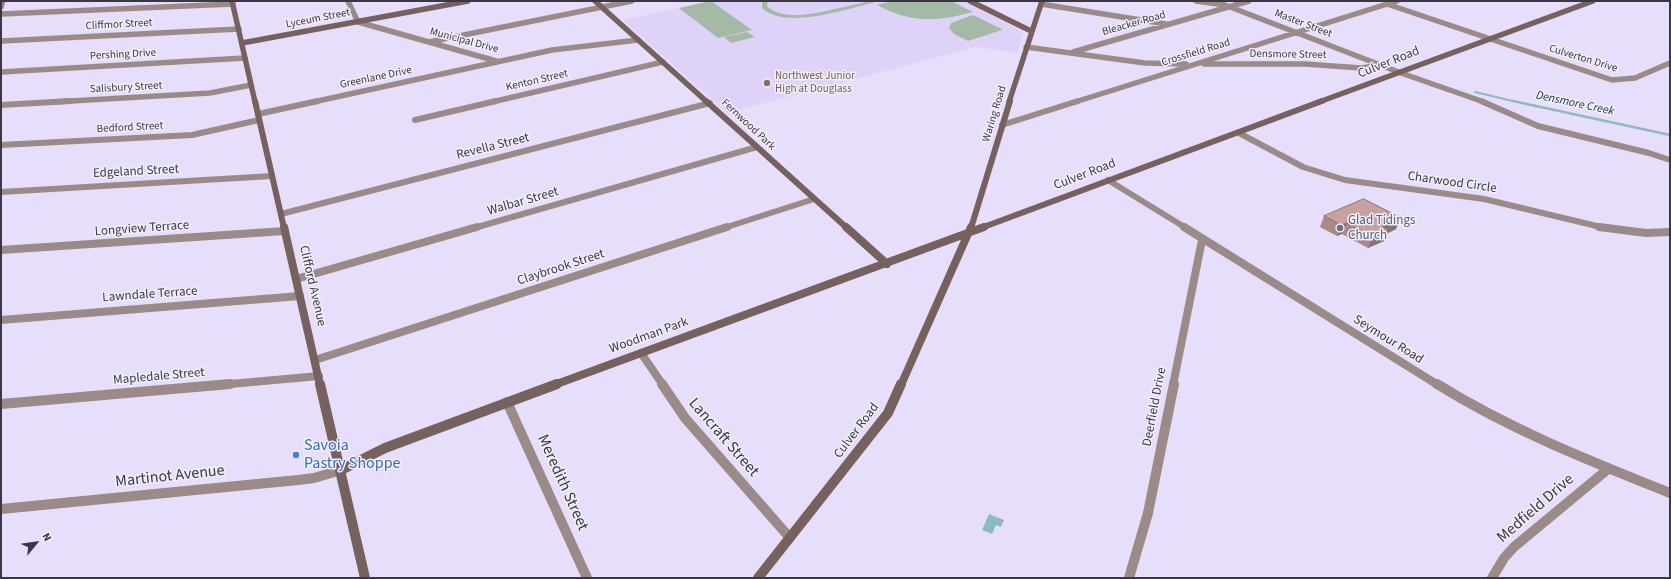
<!DOCTYPE html>
<style>
body{margin:0}
#map{position:relative;width:1671px;height:579px;overflow:hidden;background:#e7defc;font-family:"Source Sans 3",sans-serif}
canvas{display:block}
.frame{position:absolute;inset:0;border:2px solid #3b3844;pointer-events:none}
.north{position:absolute;left:16px;top:523px;width:40px;height:40px;-webkit-text-stroke:3px #f2eefb;paint-order:stroke;rotate:61deg;font-size:11px;font-weight:700;line-height:16px;text-align:center;color:#3b3844}
.north::after{content:'';display:block;margin:auto;width:14px;height:18px;background:#3b3844;clip-path:polygon(50% 0,100% 100%,50% 72%,0 100%)}
</style>
<div id="map">
<canvas width="1671" height="579"></canvas>
<div class="frame"></div>
<div class="north">N</div>
</div>
<script>
const context = document.querySelector('canvas').getContext('2d');
context.lineJoin = 'round';
function paint(path, color) { context.fillStyle = color; context.fill(path, 'evenodd'); }
function strokePath(path, color, width, dash) { context.strokeStyle = color; context.lineWidth = width; context.lineCap = dash ? 'butt' : 'round'; context.setLineDash(dash || []); context.stroke(path); }
function label(font, color, halo, rows, align = 'center') {
  context.font = font + ' "Source Sans 3",sans-serif'; context.lineWidth = 3; context.setLineDash([]); context.textBaseline = 'middle'; context.strokeStyle = halo; context.fillStyle = color; for (const [text, x, y, turn = 0] of rows) {
    context.save(); context.translate(x, y); context.rotate((+turn || 0) * Math.PI / 180); context.textAlign = isNaN(turn) ? turn : align; if (halo) context.strokeText(text, 0, 0); context.fillText(text, 0, 0); context.restore();
  }
}
const built = new Path2D(`
 M712,1H964L1023,32L1017,53L976,47L727,113L623,20Z`);
const green = new Path2D(`
 M711,1L752,30L718,38L679,8Z
 M762,1H768L767,6C791,29 849,1 879,1C850,8 786,31 762,8Z
 M893,1H951L973,12C936,22 910,23 877,5Z
 M973,15L1002,29V30L968,41L954,34L949,28L951,23Z
 M747,32L755,37L731,43L724,37Z`);
const water = new Path2D(`
 M989,514L1004,520L1001,527L996,525L992,534L982,530Z`);
const streamFar1 = new Path2D(`
 M1475,92L1517,102`);
const stream = new Path2D(`
 M1513,101L1670,135`);
const streetFar3 = new Path2D(`
 M348,1L358,22L496,61
 M1196,1L1225,5L1401,73L1484,102
 M1041,4L1166,24
 M1387,4L1612,80L1635,78L1670,63
 M1,7L3,1
 M1,14L233,4
 M1,41L239,29
 M429,42L632,1
 M1026,47L1145,63L1186,64
 M1073,52L1249,1
 M1204,64H1305L1361,68L1382,65
 M1,72L245,58
 M53,102L210,93L251,85
 M313,102L552,50L638,40
 M492,102L663,62
 M1075,102L1397,1`);
const streetFar2 = new Path2D(`
 M1481,101L1538,126L1649,153L1670,160
 M1,105L71,101
 M258,114L318,101
 M415,120L496,101
 M1002,125L1078,101
 M1239,133L1303,167L1345,180L1484,199L1605,228
 M1,145L192,135L259,120
 M1108,180L1186,228
 M1,192L272,176
 M281,214L710,103
 M474,228L757,147
 M724,228L814,199`);
const streetFar1 = new Path2D(`
 M1184,227L1438,385
 M1599,227L1646,233L1670,232
 M1,250L285,231
 M296,279L477,227
 M1,320L300,296
 M641,353L663,385
 M315,360L727,227
 M219,385L319,376
 M1173,385L1202,240`);
const street = new Path2D(`
 M662,384L685,418L790,538
 M1437,384C1511,430 1590,461 1670,493
 M507,402L587,578
 M1,404L230,384
 M1,509L298,480L314,478L341,470
 M1129,578L1148,513L1174,384
 M1492,578L1504,558L1514,547L1608,469`);
const secondaryFar3 = new Path2D(`
 M232,1L255,102
 M595,1L707,102
 M970,1L1031,31
 M242,43L468,1
 M1009,102L1042,1
 M1319,102L1593,1`);
const secondaryFar2 = new Path2D(`
 M255,101L284,228
 M706,101L847,228
 M971,228L1010,101
 M981,228L1322,101`);
const secondaryFar1 = new Path2D(`
 M284,227L320,385
 M846,227L887,264
 M554,385L984,227
 M901,385L971,227`);
const secondary = new Path2D(`
 M320,384L365,578
 M341,470L385,448L557,384
 M758,578L888,413L901,384`);
const wall = new Path2D(`
 M1324,216L1396,229L1388,233L1384,241L1368,248L1342,234L1337,236L1320,227Z`);
const shadedWall = new Path2D(`
 M1401,218L1396,229L1388,233L1384,241L1368,248L1373,237L1382,227Z
 M1347,223L1342,234L1337,236L1341,225Z`);
const building = new Path2D(`
 M1364,199L1401,218L1382,227L1389,230L1373,237L1347,223L1341,225L1324,216Z`);
const markers = [
 [767,83,4,"#8d6e63"],
 [1340,228,4,"#6b7280"],
 [296,455,4,"#3f7fe0"]
];
const farStreetnames = [
 ["Lyceum Street",318,19,-11],
 ["Bleacker Road",1134,24,-16],
 ["Master Street",1303,24,21],
 ["Cliffmor Street",119,25,-3],
 ["Municipal Drive",464,41,15],
 ["Crossfield Road",1196,53,-17],
 ["Pershing Drive",123,55,-3],
 ["Densmore Street",1288,55,1],
 ["Culverton Drive",1583,59,17],
 ["Greenlane Drive",376,78,-12],
 ["Kenton Street",537,81,-13],
 ["Salisbury Street",126,88,-3],
 ["Waring Road",995,114,-73],
 ["Fernwood Park",748,125,43],
 ["Bedford Street",130,128,-3]
];
const farEducationnames = [
 ["Northwest Junior",775,77],
 ["High at Douglass",775,90]
];
const farWaternames = [
 ["Densmore Creek",1575,104,12]
];
const streetNames = [
 ["Culver Road",1389,63,-22],
 ["Revella Street",493,147,-14],
 ["Edgeland Street",136,172,-3],
 ["Culver Road",1085,175,-21],
 ["Charwood Circle",1452,183,8],
 ["Walbar Street",523,202,-16],
 ["Longview Terrace",142,229,-4],
 ["Claybrook Street",561,268,-18],
 ["Clifford Avenue",312,286,77],
 ["Lawndale Terrace",150,295,-4],
 ["Woodman Park",649,336,-20],
 ["Seymour Road",1388,340,32],
 ["Mapledale Street",159,377,-5],
 ["Deerfield Drive",1155,407,-79],
 ["Culver Road",857,431,-53]
];
const worshipNames = [
 ["Glad Tidings",1348,221],
 ["Church",1348,236]
];
const nearStreetnames = [
 ["Lancraft Street",723,438,49],
 ["Martinot Avenue",170,477,-6],
 ["Meredith Street",562,483,66],
 ["Medfield Drive",1536,509,-41]
];
const nearShopnames = [
 ["Savoia",304,446],
 ["Pastry Shoppe",304,464]
];
paint(built, '#ded2f8');
paint(green, '#a4baa7');
paint(water, '#8dbabc');
strokePath(streamFar1, '#8dbabc', 2);
strokePath(stream, '#8dbabc', 2.5);
strokePath(streetFar3, '#9a8b88', 5.5);
strokePath(streetFar2, '#9a8b88', 6);
strokePath(streetFar1, '#9a8b88', 8);
strokePath(street, '#9a8b88', 10);
strokePath(secondaryFar3, '#77615e', 5.5);
strokePath(secondaryFar2, '#77615e', 6);
strokePath(secondaryFar1, '#77615e', 8);
strokePath(secondary, '#77615e', 10);
paint(wall, '#a98a89');
paint(shadedWall, '#8a716f');
paint(building, '#c5a19f');
strokePath(building, '#8a716f', 1);
for (const [x, y, r, color] of markers) { const dot = new Path2D(); dot.arc(x, y, r, 0, 2 * Math.PI); context.fillStyle = color; context.fill(dot); strokePath(dot, '#f2eefb', 1.5); }
label('11px', '#3b3844', '#f2eefb', farStreetnames);
label('11px', '#785e54', '#f2eefb', farEducationnames, 'left');
label('italic 12px', '#0d393c', '#f2eefb', farWaternames);
label('13px', '#3b3844', '#f2eefb', streetNames);
label('13px', '#5b616d', '#f2eefb', worshipNames, 'left');
label('16px', '#3b3844', '#f2eefb', nearStreetnames);
label('16px', '#366cbe', '#f2eefb', nearShopnames, 'left');
</script>
